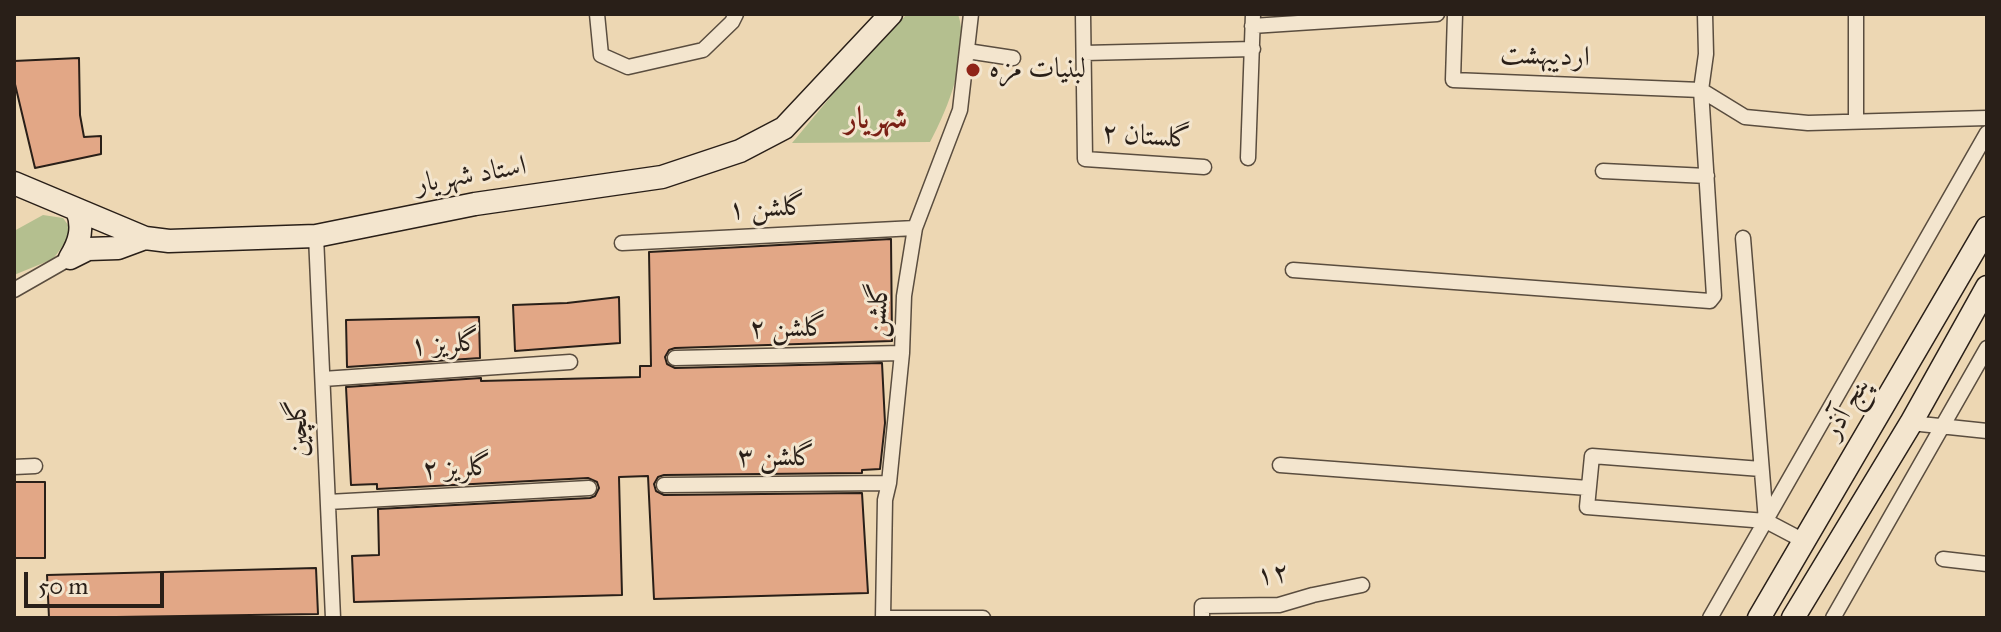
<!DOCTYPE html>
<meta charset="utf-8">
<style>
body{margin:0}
#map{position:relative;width:2001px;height:632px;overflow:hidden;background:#edd7b3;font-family:"IM FELL Great Primer",serif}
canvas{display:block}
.frame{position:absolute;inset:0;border:16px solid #291f18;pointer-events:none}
.scale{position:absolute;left:24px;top:572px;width:140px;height:36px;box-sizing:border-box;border:4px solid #291f18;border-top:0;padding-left:10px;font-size:24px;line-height:28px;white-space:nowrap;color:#291f18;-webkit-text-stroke:6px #f3e5ce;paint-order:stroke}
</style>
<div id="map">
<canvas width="2001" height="632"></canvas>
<div class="frame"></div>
<div class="scale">50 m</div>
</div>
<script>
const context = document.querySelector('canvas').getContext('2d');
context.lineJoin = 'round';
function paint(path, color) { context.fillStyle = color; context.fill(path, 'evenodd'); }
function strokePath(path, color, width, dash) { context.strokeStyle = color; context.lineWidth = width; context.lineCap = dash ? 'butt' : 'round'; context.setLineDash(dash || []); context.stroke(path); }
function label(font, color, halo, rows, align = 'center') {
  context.font = font + ' "IM FELL Great Primer",Amiri,serif'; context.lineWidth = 6; context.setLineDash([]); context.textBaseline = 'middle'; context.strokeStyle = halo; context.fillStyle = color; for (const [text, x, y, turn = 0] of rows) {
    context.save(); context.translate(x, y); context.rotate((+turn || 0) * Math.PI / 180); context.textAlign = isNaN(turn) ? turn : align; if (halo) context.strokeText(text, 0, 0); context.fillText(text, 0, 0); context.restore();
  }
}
const green = new Path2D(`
 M907,14H958C971,51 948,109 930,142L792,143L858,64Z
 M43,215L63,218L73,232L53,259L14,275V231Z`);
const building = new Path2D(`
 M79,58L80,115L84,137L101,136V154L35,168L14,80V61Z
 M891,239L892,341L675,348L669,350L665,357L667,364L675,368L882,363L885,423L880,469L862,470V473L664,475L658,477L654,484L656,491L664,495L862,493L868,593L654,599L648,476L619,477L622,595L354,602L352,556L379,555L378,509L590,498L595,496L599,488L597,482L588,478L377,489V484L351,485L346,387L481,378V381L640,377V366H651L649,252Z
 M619,297L620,343L515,351L513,305L567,303Z
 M479,317L480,358L347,367L346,320Z
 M14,482H45V558H14Z
 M316,568L318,614L49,618L47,575Z`);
const street = new Path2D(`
 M597,14L601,55L628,67L703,50L732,22L736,14
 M1083,14L1085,159L1204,167
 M1705,14L1706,54L1701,90L1745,117L1808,123L1987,118
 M1252,26L1437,14
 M967,51L1013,58
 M1084,53L1253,49
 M1856,121V14
 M1248,158L1253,14
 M1603,171L1707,176
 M316,236L333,618
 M1743,238L1766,521L1804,541
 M622,243L915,228
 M1293,270L1710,301L1714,296L1701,90L1453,80L1455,14
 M14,290L70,258
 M675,358L902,353
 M323,379L570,362
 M1911,423L1987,431
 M1280,465L1588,488
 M14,467L35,466
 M1761,469L1592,456L1587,507L1766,521
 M664,485L889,483
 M328,502L589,488
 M1943,559L1987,564
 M883,618L885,500L889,483L902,353L904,296L915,228L960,110L971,14
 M883,618H983
 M1202,618V606L1279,605L1313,595L1362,585
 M1710,618L1987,133
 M1833,618L1987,348`);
const secondary = new Path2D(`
 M14,183L145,238L169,241L316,236L475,204L662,177L740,151L784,128L891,14
 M77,210C84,227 80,242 70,258L88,249L118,248L145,238
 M1759,618L1987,228
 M1793,618L1911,423L1987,287`);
const markers = [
 [973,70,8,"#8f2418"]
];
const streetNames = [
 ["اردیبهشت",1545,57,2],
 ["گلستان ۲",1146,137,4],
 ["استاد شهریار",471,176,-10],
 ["گلشن ۱",767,209,-3],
 ["گلشن",879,310,-86],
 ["گلشن ۲",788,329,-1],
 ["گلریز ۱",445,345,-4],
 ["پنج آذر",1847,408,-60],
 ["گلچین",299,428,-92],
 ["گلشن ۳",776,458],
 ["گلریز ۲",457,469,-3],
 ["۱۲",1273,575,-8]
];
const poiNames = [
 ["لبنیات مزه",989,70]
];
const neighbourhoodNames = [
 ["شهریار",876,121]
];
paint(green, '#b4bf8f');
paint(building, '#e2a786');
strokePath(building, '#291f18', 2);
strokePath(street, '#5a4d3f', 17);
strokePath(secondary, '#291f18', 25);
strokePath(street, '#f3e5ce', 14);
strokePath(secondary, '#f3e5ce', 22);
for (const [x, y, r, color] of markers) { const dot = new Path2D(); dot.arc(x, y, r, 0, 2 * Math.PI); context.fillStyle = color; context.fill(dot); strokePath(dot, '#f3e5ce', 3); }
label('28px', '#291f18', '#f3e5ce', streetNames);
label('28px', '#291f18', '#f3e5ce', poiNames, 'left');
label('bold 30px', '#7a1f14', '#f3e5ce', neighbourhoodNames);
</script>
